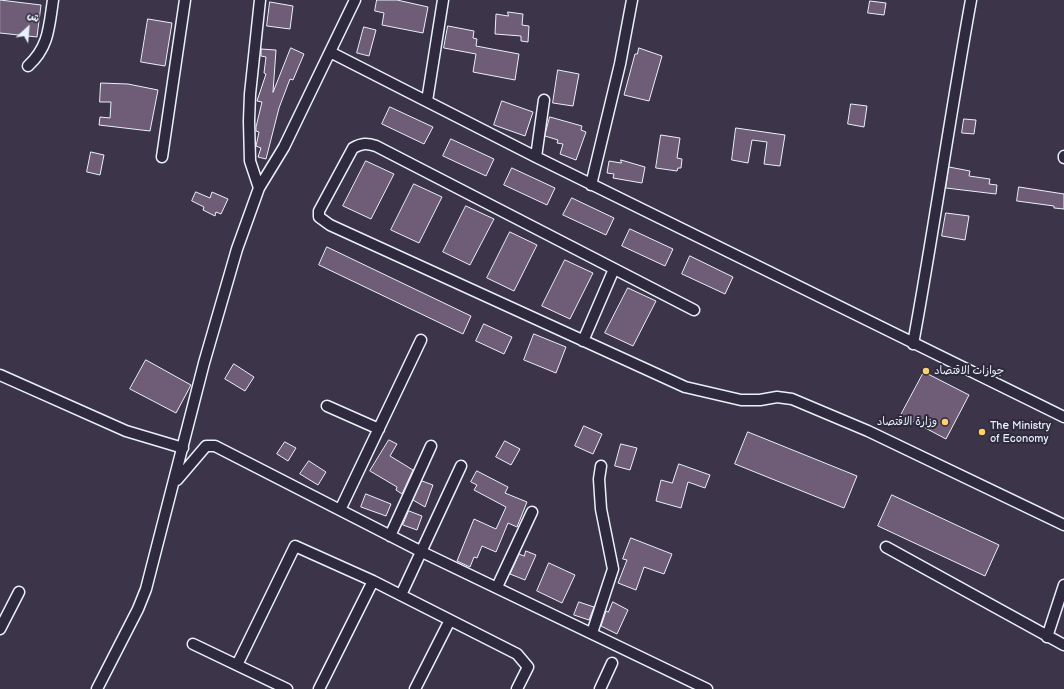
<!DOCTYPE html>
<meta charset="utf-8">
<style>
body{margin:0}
#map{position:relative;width:1064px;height:689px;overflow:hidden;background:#3c3448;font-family:"Balsamiq Sans","Playpen Sans Arabic",sans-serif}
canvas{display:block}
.north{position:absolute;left:8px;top:8px;width:40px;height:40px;-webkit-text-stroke:3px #2f2a3d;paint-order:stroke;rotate:26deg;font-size:11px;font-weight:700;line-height:16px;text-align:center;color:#e8f1f8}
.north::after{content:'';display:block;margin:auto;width:14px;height:18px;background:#e8f1f8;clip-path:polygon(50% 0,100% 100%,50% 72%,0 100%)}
</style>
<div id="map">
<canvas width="1064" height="689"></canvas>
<div class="north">ش</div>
</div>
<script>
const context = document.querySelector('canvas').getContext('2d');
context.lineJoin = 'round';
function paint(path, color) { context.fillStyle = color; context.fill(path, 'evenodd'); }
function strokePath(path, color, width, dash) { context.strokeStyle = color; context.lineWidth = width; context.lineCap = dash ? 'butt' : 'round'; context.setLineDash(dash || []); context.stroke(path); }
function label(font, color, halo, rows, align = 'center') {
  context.font = font + ' "Balsamiq Sans","Playpen Sans Arabic",sans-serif'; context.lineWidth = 4; context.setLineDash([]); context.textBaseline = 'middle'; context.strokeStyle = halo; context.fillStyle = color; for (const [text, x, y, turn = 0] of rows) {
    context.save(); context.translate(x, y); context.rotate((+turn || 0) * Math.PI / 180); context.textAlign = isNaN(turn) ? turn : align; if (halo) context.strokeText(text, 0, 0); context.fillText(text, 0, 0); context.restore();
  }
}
const building = new Path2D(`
 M0,0L41,5L37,37L0,33Z
 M377,0H397L428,7L423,33L382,25L384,13L375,11Z
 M870,1L886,3L884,15L868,13Z
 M270,2L293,6L290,29L267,26Z
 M508,12L523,14L522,25L529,26L528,42L521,41V36L495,34L496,14L508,16Z
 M148,19L172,23L165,66L141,62Z
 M448,26L474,31L473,38L477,39L476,46L519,54L515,80L473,72L476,54L444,48Z
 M364,27L376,30L369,56L357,53Z
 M291,48L304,54L293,80L290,79L279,108L266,159L258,157L261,148L256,146L259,132L256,131V127L262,102L257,101L266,74L264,73L266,57L261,56V49L276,50L273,92Z
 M639,48L662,56L649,101L624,95L635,54H637Z
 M558,70L579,74L573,106L553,103Z
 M101,83L128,84L158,90L150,131L99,125L100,117L110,118L111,102H100Z
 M502,101L533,112L525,136L494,125Z
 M851,104L867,106L864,127L848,124Z
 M390,107L433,127L424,144L382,124Z
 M550,117L582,126L581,130L586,132L576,160L560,154L563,144L557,143L558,140L545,136Z
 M964,119L976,120L974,134L962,133Z
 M736,128L785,135L780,166L764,164L767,142L752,140L748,163L732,160Z
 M661,135L680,138L677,158L682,159L681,168H678L677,171L656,168Z
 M451,139L494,159L486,176L443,156Z
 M91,152L104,155L100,175L87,172Z
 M621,160L645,167L642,183L613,178L614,174L607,173L609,161L621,163Z
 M366,161L394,174L371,219L343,206Z
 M949,167L970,171L969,176L990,179L989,184L997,185L996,194L946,188Z
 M512,168L555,188L547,205L504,185Z
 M414,184L442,197L419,243L391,230Z
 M1019,187L1064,194V209L1054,208V206L1017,201Z
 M196,192L210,198L212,192L228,199L221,214L216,212L215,216L203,210L204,207L192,201Z
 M572,198L614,218L606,235L563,215Z
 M466,206L494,219L470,265L443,252Z
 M946,213L969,216L965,240L942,236Z
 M630,229L673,249L665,266L622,246Z
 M510,232L537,245L514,291L487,278Z
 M327,247L471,316L463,334L319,265Z
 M690,256L733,277L725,294L682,274Z
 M565,260L593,273L570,319L542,306Z
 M628,288L656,301L633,346L605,333Z
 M484,324L512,337L504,354L476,341Z
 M534,334L566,347L556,373L524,360Z
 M146,360L191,385L176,413L130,389Z
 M234,364L254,377L245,391L225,379Z
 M924,372L969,395L946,439L901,415Z
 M584,426L602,434L593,454L575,446Z
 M748,432L857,476L844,508L735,464Z
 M389,440L397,444L390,456L413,470L402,494L396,490L397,487L370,471Z
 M505,441L520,449L511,465L496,457Z
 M285,442L296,448L288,461L277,454Z
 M621,444L637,448L630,470L615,466Z
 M309,461L326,472L318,485L300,474Z
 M679,464L710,475L705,488L688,482L681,508L656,501L661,480L672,483Z
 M477,471L508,487L505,493L527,502L517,527L508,523L496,552L482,546L477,558L474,557L470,567L457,561L474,519L496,529L506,507L474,490L477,485L471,482Z
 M422,481L433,485L425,507L413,500Z
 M366,494L391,504L386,516L361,507Z
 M892,495L999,545L985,576L878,526Z
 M409,511L422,516L417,530L403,525Z
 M631,538L672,554L664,574L644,567L636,590L618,583L627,560L623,559Z
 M526,551L536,555L525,580L510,574L519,554L524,556Z
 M549,563L575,575L562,603L537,591Z
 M579,602L594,607L589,620L574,615Z
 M613,602L628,610L617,634L601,626L606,611L608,612Z`);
const street = new Path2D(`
 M330,52L536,157L1064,417
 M28,66C49,47 49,27 53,0
 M427,101L443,0
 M162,157L185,0
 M536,157L544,100
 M1064,158V156
 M591,185L620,64L632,0
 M259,188L250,161L249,121L250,94L260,0
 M694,310L376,146C367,143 362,143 353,148L319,211V217L330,225L685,387L741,400H760L777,397L792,399L868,431L1064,525
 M583,341L614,269
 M913,344C934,230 950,115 971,0
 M0,375L126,431L183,448
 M327,406L379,429
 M177,480L206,446H215L422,552L707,689
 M340,510L421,340
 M390,536L431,446
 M886,547L1064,645
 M373,581L517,654L528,667L517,689
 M497,587L532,512
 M401,595L461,466
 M0,629L19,592
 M592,633L613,569L601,509L599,479L601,466
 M1047,637L1064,585
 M193,644L287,689
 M237,665L295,546L373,581L319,689
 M97,689L138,609L146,589L204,363L237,249L259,188L284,147L355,0
 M415,689L450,620
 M600,689L612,663`);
const markers = [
 [926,371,4,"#ffd166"],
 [945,422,4,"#ffd166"],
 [982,432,4,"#ffd166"]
];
const poiNames = [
 ["جوازات الاقتصاد",934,371],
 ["وزارة الاقتصاد",937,422,"right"],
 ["The Ministry",990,426],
 ["of Economy",990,439]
];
paint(building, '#6f5c76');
strokePath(building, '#e8f1f8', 1);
strokePath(street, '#e8f1f8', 13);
strokePath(street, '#2f2a3d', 10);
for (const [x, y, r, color] of markers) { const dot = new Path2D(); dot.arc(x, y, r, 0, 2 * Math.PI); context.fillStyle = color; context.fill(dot); strokePath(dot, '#2f2a3d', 1.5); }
label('11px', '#e8f1f8', '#2f2a3d', poiNames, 'left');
</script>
